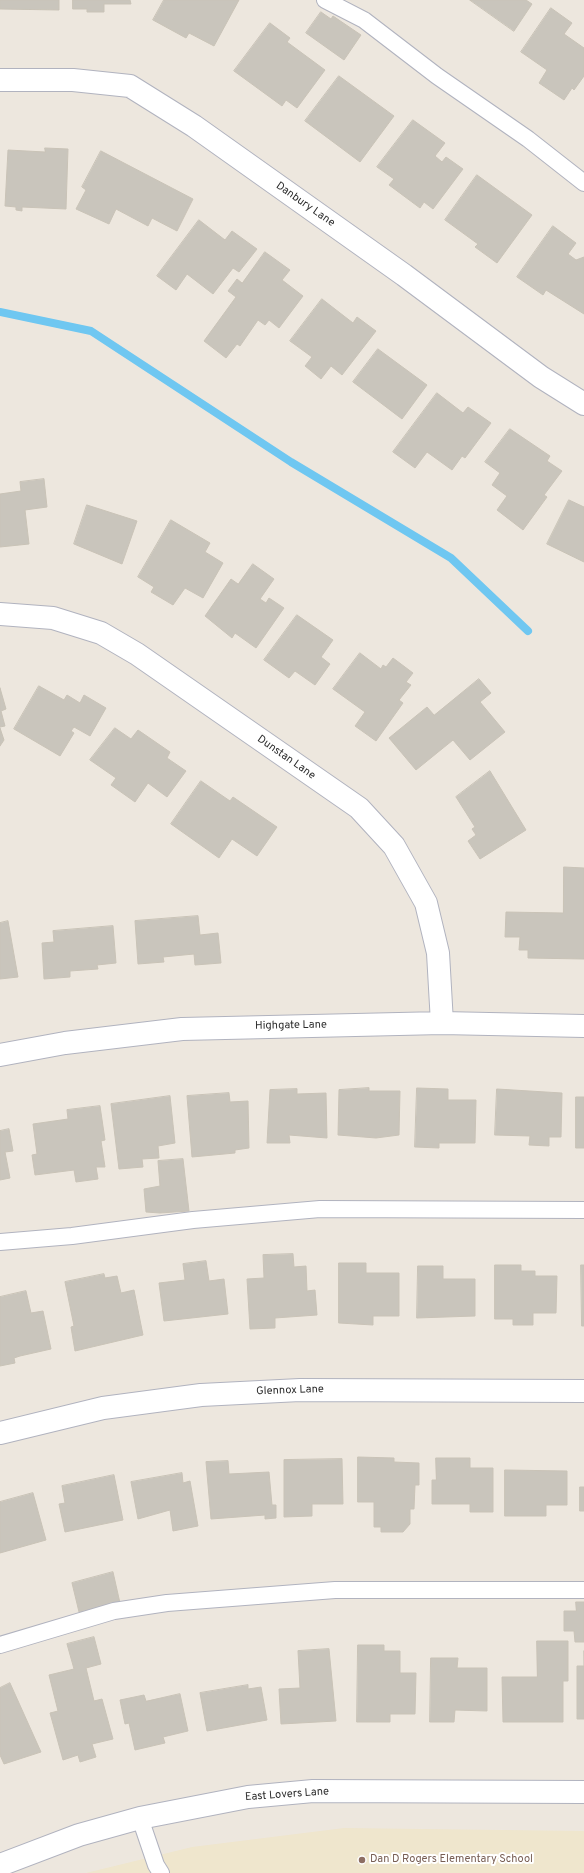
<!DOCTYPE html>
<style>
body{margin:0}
canvas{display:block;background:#ede7de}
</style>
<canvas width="584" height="1873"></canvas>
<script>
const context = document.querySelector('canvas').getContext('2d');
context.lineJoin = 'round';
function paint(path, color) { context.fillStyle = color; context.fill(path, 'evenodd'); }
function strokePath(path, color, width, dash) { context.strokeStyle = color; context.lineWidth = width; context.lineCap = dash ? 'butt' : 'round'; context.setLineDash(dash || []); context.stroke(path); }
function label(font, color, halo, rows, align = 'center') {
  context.font = font + ' Overpass,sans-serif'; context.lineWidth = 4; context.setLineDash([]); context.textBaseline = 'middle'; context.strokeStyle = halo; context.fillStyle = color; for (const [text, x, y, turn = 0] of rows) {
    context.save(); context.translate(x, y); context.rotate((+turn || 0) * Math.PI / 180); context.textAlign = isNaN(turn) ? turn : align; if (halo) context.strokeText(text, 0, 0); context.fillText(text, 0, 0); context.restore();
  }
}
const education = new Path2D(`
 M344,1828L584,1831V1873H86L192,1847Z`);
const stream = new Path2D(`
 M0,312L91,331L291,462L451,558L528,631`);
const building = new Path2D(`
 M0,0H59V10L0,9Z
 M73,0H130L131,4H104V12H87V9H73Z
 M164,0H239L214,46L189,33L186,38L153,20Z
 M470,0H526L532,4L514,31Z
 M551,8L572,23L564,34L584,48V76L574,90L572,88L564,100L539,83L547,70L521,52Z
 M321,12L331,19L333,16L361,35L344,60L306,33Z
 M270,23L290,38L287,42L325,70L297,108L286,100L282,106L234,71Z
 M339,76L394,116L360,162L305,121Z
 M413,120L445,143L435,156L442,162L446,157L463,169L433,209L424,202L420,208L389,185L394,179L377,167Z
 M45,148L68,149L66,209L22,207V211L16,210V207L5,206L8,150L45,152Z
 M101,151L193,199L177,231L152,218L148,226L116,209L109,224L76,209L86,190L82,187Z
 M477,175L532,215L497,263L475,247L478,244L445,220Z
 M199,220L225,240L232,231L257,249L239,272L233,268L213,294L187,274L176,290L157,276Z
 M553,226L576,243L568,254L576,260L584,257V314L546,290L543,295L517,277Z
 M265,252L290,270L282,280L303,296L279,328L269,320L265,325L258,320L240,346L237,344L226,358L204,341L236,297L228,291L237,279L242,283Z
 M322,299L353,323L357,317L376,331L342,375L331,366L321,379L305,366L312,357L290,341Z
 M378,349L427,385L402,419L353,382Z
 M437,393L463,413L468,407L491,423L465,458L462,456L452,470L427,452L415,468L393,452Z
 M510,429L550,456L547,461L562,471L544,495L547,497L523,530L497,510L507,496L492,485L500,473L485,462Z
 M44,479L47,507L25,510L29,544L0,547V494L21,491L20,482Z
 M569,500L584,507V562L547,544Z
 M87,505L137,521L122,564L74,544Z
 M171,520L210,543L205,552L223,563L203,598L185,588L173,605L151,592L154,587L138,577Z
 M253,564L274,579L260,599L266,603L269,598L284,608L256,648L235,633L232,638L205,616L231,579L238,584Z
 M297,615L333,640L321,657L330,664L315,685L295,671L289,678L264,660Z
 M360,653L381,669L383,665L386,667L393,658L413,673L406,682L411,685L399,700L403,703L376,741L355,726L365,712L333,689Z
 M479,679L491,693L480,702L505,732L470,760L453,740L416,770L389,738L427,707L434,715Z
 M39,686L64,700L67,695L80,703L84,695L106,708L90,736L74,727L71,731L74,733L60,756L14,729Z
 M0,688L6,709L1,711L5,726L0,727Z
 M0,728L4,740L0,746Z
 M115,728L131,739L138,730L170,752L167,758L186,771L167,797L148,783L135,802L111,785L116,778L90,760Z
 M490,771L526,830L480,859L468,841L476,835L472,829L475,827L456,797Z
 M201,781L230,801L233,797L277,827L257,856L232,839L219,858L171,824Z
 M564,867L584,868V959L528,958V950H519L520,937H505L506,912L563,913Z
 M198,916L200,935L218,933L221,963L195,965L194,954L163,957L164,962L138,964L135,921Z
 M8,921L18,977L0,979V923Z
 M113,926L116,963L97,965L98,969L70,971V977L44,979L42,943L54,942L53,931Z
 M369,1088V1091H400L399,1135L376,1138L338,1135L339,1090Z
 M417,1088L448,1089V1100H476L475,1143H439V1148L415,1147Z
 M297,1089V1094L326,1093L327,1138L289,1135L290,1143H267L270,1090Z
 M497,1089L562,1093L561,1137H549V1146L529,1145L530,1136L495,1135Z
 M229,1093L230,1102L248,1101L249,1148L235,1150V1153L192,1157L187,1096Z
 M170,1096L175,1143L158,1146L159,1158L142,1159L143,1167L119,1169L111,1104Z
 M576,1097H584V1148H576Z
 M100,1106L105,1140L101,1141L105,1167H96L98,1179L76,1182L74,1170L35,1175L32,1155L37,1154L33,1124L68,1119L67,1110Z
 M9,1129L13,1151L5,1152L10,1178L0,1180V1131Z
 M183,1159L189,1211L160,1213L146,1212L144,1189L160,1186L158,1161Z
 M293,1254L294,1267L306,1266L307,1291L315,1290L317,1315L275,1318V1328L250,1329L247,1279L264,1278L263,1255Z
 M206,1261L209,1281L224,1279L228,1314L164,1321L159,1283L185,1280L183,1264Z
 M339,1263H366V1273H399V1316H373V1325L339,1323Z
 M495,1265H521V1271H535V1276H557L556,1313H533V1325H513V1319H495Z
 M581,1265H584V1326H582Z
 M418,1266H443V1279H475V1316L417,1318Z
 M104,1274L105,1278L117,1276L121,1293L134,1290L143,1335L75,1351L71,1327L74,1326L65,1282Z
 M26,1291L31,1313L43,1311L51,1349L20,1356L14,1358L15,1363L0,1366V1297Z
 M358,1457L394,1458V1462L419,1463V1485H415L414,1509H410V1524L403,1532H381V1527H374V1502H358Z
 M436,1458H470V1468H493V1512H470V1504H432V1480H436Z
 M342,1459L343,1504H312V1516L284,1517V1460Z
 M228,1461L229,1474L269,1472L272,1505H276V1518L265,1519V1515L211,1519L206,1462Z
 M505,1470L567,1471V1505H546V1516H505Z
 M182,1473L183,1483L190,1481L198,1526L173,1531L170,1510L138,1519L131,1482Z
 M114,1475L123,1520L65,1532L59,1504L65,1503L62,1486Z
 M580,1487H584V1511H580Z
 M33,1493L46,1540L0,1553V1502Z
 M113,1572L120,1603L79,1612L72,1583Z
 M576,1602H584V1642H575L574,1631H564V1611H576Z
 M94,1637L101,1664L86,1668L94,1701L102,1699L113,1739L92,1744L96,1757L80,1762L78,1755L63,1760L50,1713L58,1711L49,1675L74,1669L67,1644Z
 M537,1641H568V1681H563V1722H503L502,1677H537Z
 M358,1645H384V1651H400V1673H416L415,1714H390V1722H357Z
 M329,1649L336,1721L281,1724L279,1689L300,1688L298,1651Z
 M584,1651V1719H577V1666H584Z
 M431,1658H458L457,1668H487V1711L455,1710L454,1722H430Z
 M10,1683L41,1752L4,1764L0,1755V1688Z
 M248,1685V1689L261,1687L267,1720L207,1731L200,1693Z
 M180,1694L188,1731L163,1737L165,1743L135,1750L129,1723L125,1724L120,1700L144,1695L146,1701Z`);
const lane = new Path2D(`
 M325,0L364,20L437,76L528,139L584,183
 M0,1242L72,1236L193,1220L320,1209L584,1210
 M0,1645L114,1611L167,1603L335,1590H584
 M140,1818L156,1865L161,1873`);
const street = new Path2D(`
 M0,80H73L130,86L194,126L404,275L541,377L584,404
 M0,614L53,618L101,633L137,654L359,808L394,846L426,903L438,953L442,1023
 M0,1055L65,1043L182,1029L442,1023L584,1026
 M0,1433L103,1408L201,1395L300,1390L584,1391`);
const secondary = new Path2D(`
 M0,1865L79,1835L140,1818L248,1797L313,1791L584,1792`);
const markers = [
 [362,1860,4,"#8d6e63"]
];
const streetNames = [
 ["Danbury Lane",305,205,35],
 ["Dunstan Lane",286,758,35],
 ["Highgate Lane",291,1026,-1],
 ["Glennox Lane",290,1391,-2],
 ["East Lovers Lane",287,1795,-4]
];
const educationNames = [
 ["Dan D Rogers Elementary School",370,1860]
];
paint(education, '#efe6cd');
strokePath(stream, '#6fc7f1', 8);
paint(building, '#c9c5bc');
strokePath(building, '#c9c3b7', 1);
strokePath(lane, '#b1b3bf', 18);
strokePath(street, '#b1b3bf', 24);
strokePath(secondary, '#b1b3bf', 24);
strokePath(lane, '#fff', 16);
strokePath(street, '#fff', 22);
strokePath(secondary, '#fff', 22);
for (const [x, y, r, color] of markers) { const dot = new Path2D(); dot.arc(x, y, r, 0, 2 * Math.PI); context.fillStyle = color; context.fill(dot); strokePath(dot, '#fff', 1.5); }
label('11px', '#2b2b2b', '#fff', streetNames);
label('11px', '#785e54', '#fff', educationNames, 'left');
</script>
